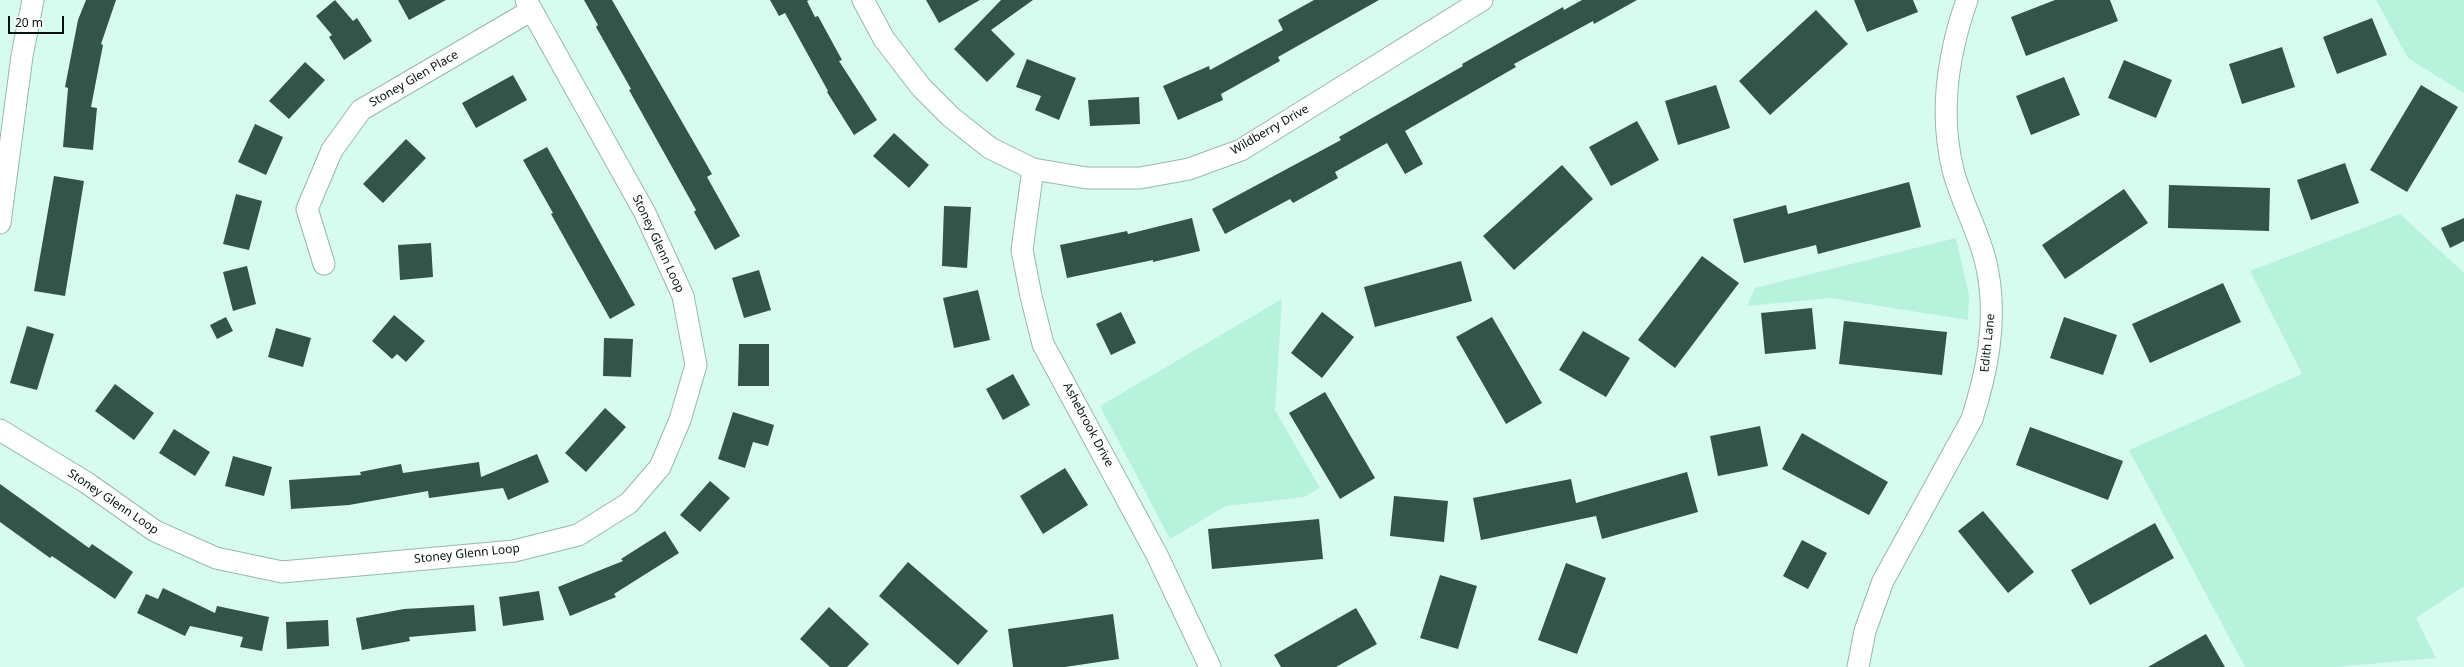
<!DOCTYPE html>
<style>
body{margin:0}
#map{position:relative;width:2464px;height:667px;overflow:hidden;background:#d7fbee;font-family:"Noto Sans",sans-serif}
canvas{display:block}
.scale{position:absolute;left:8px;top:16px;width:56px;height:18px;box-sizing:border-box;border:2px solid #06120d;border-top:0;padding-left:5px;font-size:12px;line-height:14px;white-space:nowrap;color:#06120d;-webkit-text-stroke:3px #fff;paint-order:stroke}
</style>
<div id="map">
<canvas width="2464" height="667"></canvas>
<div class="scale">20 m</div>
</div>
<script>
const context = document.querySelector('canvas').getContext('2d');
context.lineJoin = 'round';
function paint(path, color) { context.fillStyle = color; context.fill(path, 'evenodd'); }
function strokePath(path, color, width, dash) { context.strokeStyle = color; context.lineWidth = width; context.lineCap = dash ? 'butt' : 'round'; context.setLineDash(dash || []); context.stroke(path); }
function label(font, color, halo, rows, align = 'center') {
  context.font = font + ' "Noto Sans",sans-serif'; context.lineWidth = 4; context.setLineDash([]); context.textBaseline = 'middle'; context.strokeStyle = halo; context.fillStyle = color; for (const [text, x, y, turn = 0] of rows) {
    context.save(); context.translate(x, y); context.rotate((+turn || 0) * Math.PI / 180); context.textAlign = isNaN(turn) ? turn : align; if (halo) context.strokeText(text, 0, 0); context.fillText(text, 0, 0); context.restore();
  }
}
const green = new Path2D(`
 M2376,0H2464V93L2408,58Z
 M2400,214L2464,273V586L2416,618L2436,658L2336,667H2245L2129,450L2302,374L2250,271Z
 M1956,238L1969,296L1968,320L1830,298L1747,306L1755,288Z
 M1282,299L1275,410L1320,488L1304,497L1226,506L1170,539L1100,406Z`);
const building = new Path2D(`
 M86,0H116L101,44L103,45L91,107L97,108L93,150L63,147L68,88L65,87L78,20Z
 M335,0L353,21L357,18L372,41L344,60L329,37L332,35L316,16Z
 M398,0H446L409,20Z
 M584,0H612L712,174L707,177L740,236L715,250L694,212L696,210L629,90L631,89L596,27L598,25Z
 M770,0H809L807,1L815,17L818,16L842,60L839,61L877,120L854,135L827,92L828,91L785,13L779,16Z
 M926,0H980L939,23Z
 M1001,0H1033L991,30L1015,54L987,82L954,49Z
 M1314,0H1379L1278,57L1280,61L1221,94L1223,100L1178,120L1163,86L1209,66L1210,70L1283,30L1278,20Z
 M1582,0H1637L1594,24L1593,21L1514,64L1516,67L1405,131L1423,164L1405,174L1387,143L1335,172L1338,178L1293,203L1290,199L1225,234L1212,209L1341,140L1339,137L1463,66L1462,64L1563,7L1564,10Z
 M1854,0H1913L1918,12L1867,32Z
 M2055,0H2110L2118,21L2026,56L2011,17Z
 M1816,10L1848,44L1770,115L1739,81Z
 M2372,18L2387,55L2337,74L2323,37Z
 M2282,47L2295,87L2242,104L2229,64Z
 M1027,59L1076,78L1059,120L1035,110L1041,96L1016,87Z
 M2124,60L2172,80L2156,118L2108,98Z
 M305,62L325,80L289,119L269,101Z
 M513,75L527,100L476,128L462,103Z
 M2064,77L2080,115L2031,135L2016,96Z
 M1716,85L1730,128L1678,145L1665,101Z
 M2421,85L2458,107L2407,192L2370,170Z
 M1139,97L1140,124L1090,126L1088,100Z
 M1637,121L1659,160L1611,186L1589,147Z
 M255,124L283,137L266,175L238,162Z
 M894,133L929,165L909,188L873,156Z
 M406,139L426,158L383,203L363,184Z
 M547,147L635,305L610,319L551,214L553,213L523,160Z
 M2345,163L2359,203L2311,220L2297,180Z
 M1562,165L1593,199L1514,270L1483,236Z
 M54,176L84,181L65,296L34,291Z
 M1909,182L1921,227L1818,254L1816,245L1744,263L1733,219L1786,205L1788,214Z
 M2169,185L2270,188L2269,231L2168,228Z
 M2124,189L2148,223L2065,279L2042,245Z
 M236,194L262,201L249,250L223,244Z
 M944,206L971,207L967,268L942,266Z
 M1192,218L1200,251L1153,262V260L1067,278L1060,245L1127,231L1128,234Z
 M2464,218V241L2450,248L2441,228Z
 M431,243L433,277L400,280L398,245Z
 M1702,256L1739,283L1675,368L1638,340Z
 M1461,261L1472,301L1375,327L1364,287Z
 M247,266L256,304L233,311L223,272Z
 M759,270L771,310L744,318L732,278Z
 M2223,283L2241,322L2150,363L2132,324Z
 M978,290L990,340L954,348L943,298Z
 M1812,308L1816,349L1765,354L1761,313Z
 M1121,312L1136,343L1111,355L1096,324Z
 M1322,312L1354,337L1322,378L1291,353Z
 M394,315L425,341L406,362L397,354L392,359L372,341Z
 M226,317L233,331L217,339L210,325Z
 M1492,317L1542,403L1506,424L1456,337Z
 M2064,317L2117,335L2103,375L2050,358Z
 M1844,321L1947,332L1942,375L1839,364Z
 M27,326L54,334L37,390L10,383Z
 M276,328L311,338L303,367L268,357Z
 M1583,331L1630,358L1606,397L1559,370Z
 M604,338L633,339L631,377L603,376Z
 M739,344H769V386H738Z
 M1013,374L1030,405L1003,420L986,389Z
 M115,384L154,413L134,440L95,411Z
 M1325,392L1375,478L1340,499L1289,413Z
 M605,408L626,427L586,472L565,453Z
 M733,412L774,425L768,446L753,442L745,468L718,459Z
 M1760,426L1768,466L1718,476L1710,436Z
 M2030,427L2123,461L2108,500L2016,465Z
 M174,429L210,452L195,476L159,453Z
 M1802,433L1888,482L1869,515L1782,469Z
 M537,454L549,482L508,500L503,488L429,498L428,491L349,505L291,509L289,480L361,475L360,472L401,464L403,473L479,462L481,477Z
 M233,456L272,467L264,496L225,486Z
 M1065,468L1088,505L1043,534L1020,496Z
 M1687,472L1698,512L1602,539L1596,516L1481,540L1473,498L1571,479L1576,503Z
 M710,481L730,498L700,532L680,515Z
 M0,484L89,548L92,544L133,572L115,599L52,556L50,558L0,522Z
 M1394,496L1448,501L1444,542L1390,536Z
 M1983,511L2034,572L2008,593L1958,531Z
 M1319,519L1323,559L1212,569L1208,529Z
 M2155,523L2174,558L2090,605L2071,570Z
 M665,531L679,553L614,594L616,597L570,616L558,587L623,561L621,559Z
 M1802,540L1827,553L1808,589L1783,576Z
 M908,562L988,631L958,665L879,596Z
 M1566,563L1606,578L1577,654L1538,640Z
 M1440,575L1477,586L1458,649L1420,638Z
 M163,588L215,613L217,606L269,617L262,651L240,647L243,637L190,626L185,636L137,613L146,594L158,599Z
 M539,591L544,620L503,626L499,597Z
 M474,605L476,631L409,637L410,641L362,650L356,618L404,609Z
 M829,607L869,644L847,667H830L800,639Z
 M1356,608L1377,644L1336,667H1281L1274,655Z
 M1113,614L1119,659L1065,667H1013L1008,629Z
 M328,620L329,646L287,649L286,622Z
 M2206,634L2225,667H2148Z`);
const minor = new Path2D(`
 M863,0L884,39L921,87L951,117L990,148L1033,169L1087,178H1140L1189,169L1241,150L1482,0
 M1033,169L1022,250L1031,296L1043,344L1157,555L1210,667
 M0,223L22,56L33,0
 M324,264L307,209L332,150L361,110L532,10
 M0,430L87,483L155,531L216,558L282,572L514,551L578,535L629,503L660,467L680,420L696,365L683,296L645,213L526,0
 M1858,667L1865,631L1883,581L1972,419C1987,372 1997,323 1988,273C1982,237 1962,205 1953,170C1939,113 1948,54 1967,0`);
const streetNames = [
 ["Stoney Glen Place",414,79,-30],
 ["Wildberry Drive",1270,130,-30],
 ["Stoney Glenn Loop",658,244,65],
 ["Edith Lane",1988,343,-84],
 ["Ashebrook Drive",1088,425,62],
 ["Stoney Glenn Loop",113,502,34],
 ["Stoney Glenn Loop",467,554,-6]
];
paint(green, '#b7f2dd');
paint(building, '#345449');
strokePath(minor, '#97b9ad', 23);
strokePath(minor, '#fff', 21);
label('12px', '#06120d', '#fff', streetNames);
</script>
